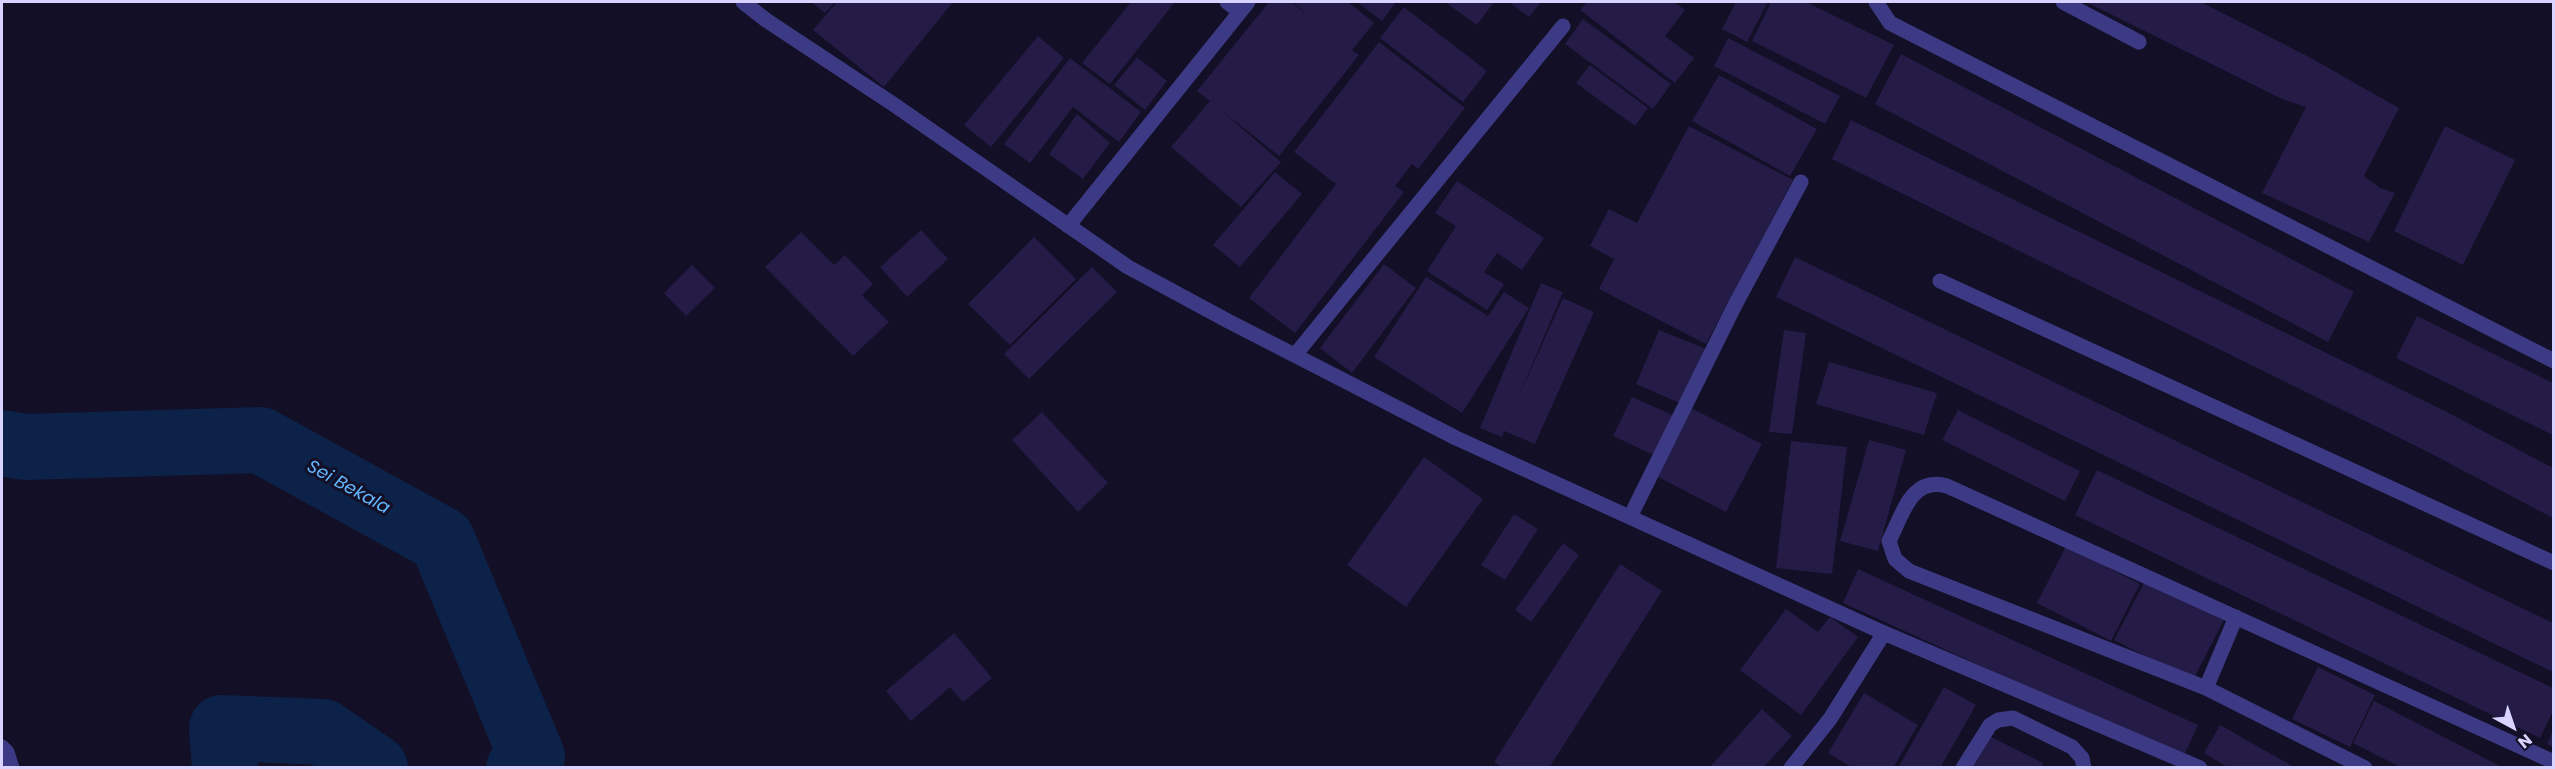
<!DOCTYPE html>
<style>
body{margin:0}
#map{position:relative;width:2555px;height:769px;overflow:hidden;background:#130f26;font-family:Poppins,sans-serif}
canvas{display:block}
.frame{position:absolute;inset:0;border:3px solid #d9d4ff;pointer-events:none}
.north{position:absolute;left:2483px;top:697px;width:60px;height:60px;-webkit-text-stroke:4px #130f26;paint-order:stroke;rotate:140deg;font-size:16px;font-weight:700;line-height:24px;text-align:center;color:#d9d4ff}
.north::after{content:'';display:block;margin:auto;width:21px;height:27px;background:#d9d4ff;clip-path:polygon(50% 0,100% 100%,50% 72%,0 100%)}
</style>
<div id="map">
<canvas width="2555" height="769"></canvas>
<div class="frame"></div>
<div class="north">N</div>
</div>
<script>
const context = document.querySelector('canvas').getContext('2d');
context.lineJoin = 'round';
function strokePath(path, color, width, dash) { context.strokeStyle = color; context.lineWidth = width; context.lineCap = dash ? 'butt' : 'round'; context.setLineDash(dash || []); context.stroke(path); }
function paint(path, color) { context.fillStyle = color; context.fill(path, 'evenodd'); }
function label(font, color, halo, rows, align = 'center') {
  context.font = font + ' Poppins,sans-serif'; context.lineWidth = 6; context.setLineDash([]); context.textBaseline = 'middle'; context.strokeStyle = halo; context.fillStyle = color; for (const [text, x, y, turn = 0] of rows) {
    context.save(); context.translate(x, y); context.rotate((+turn || 0) * Math.PI / 180); context.textAlign = isNaN(turn) ? turn : align; if (halo) context.strokeText(text, 0, 0); context.fillText(text, 0, 0); context.restore();
  }
}
const river = new Path2D(`
 M2,443L25,447L260,440L442,540L532,757L519,768
 M225,768L222,728L323,732L375,768`);
const building = new Path2D(`
 M811,2H835L825,13Z
 M837,2H953L884,87L813,30Z
 M1131,2H1175L1110,84L1082,63Z
 M1269,2H1291L1309,16L1293,2H1348L1374,23L1352,50L1359,55L1279,156L1217,107L1281,162L1241,207L1171,147L1210,101L1197,91Z
 M1357,2H1396L1382,21Z
 M1445,2H1494L1477,25Z
 M1509,2H1541L1529,17Z
 M1587,2H1674L1685,10L1665,36L1694,58L1675,83L1580,10Z
 M1736,2H1768L1747,42L1722,29Z
 M1771,2H1806L1894,45L1866,98L1752,41Z
 M2086,2H2201L2311,58L2399,108L2364,176L2380,188L2395,193L2369,242L2262,193L2306,107L2282,99Z
 M1404,7L1487,71L1463,102L1380,38Z
 M1583,19L1671,84L1653,109L1565,44Z
 M1038,36L1064,58L991,147L964,125Z
 M1728,38L1840,96L1825,124L1714,66Z
 M1379,42L1465,108L1418,169L1412,164L1395,186L1404,192L1295,333L1249,298L1336,184L1294,152Z
 M1901,54L2354,292L2328,342L1875,104Z
 M1137,57L1167,81L1145,110L1114,85Z
 M1070,58L1141,112L1119,142L1073,107L1030,163L1004,144Z
 M1590,65L1648,108L1635,126L1576,83Z
 M1719,75L1817,129L1790,176L1692,121Z
 M1077,114L1110,143L1083,179L1049,154Z
 M1851,120L2445,411L2553,468V518L2426,451L1832,159Z
 M1689,126L1793,180L1706,344L1599,289L1614,259L1590,246L1609,209L1637,223Z
 M2445,126L2515,160L2463,265L2394,231Z
 M1275,172L1302,194L1240,267L1213,245Z
 M1457,181L1544,238L1522,270L1497,253L1484,272L1504,284L1487,310L1427,271L1456,226L1435,213Z
 M921,230L948,259L907,297L880,267Z
 M801,232L834,265L845,255L873,284L862,295L889,322L853,356L765,267Z
 M1034,237L1076,279L1010,345L968,304Z
 M1795,257L2553,623V672L1776,297Z
 M1384,264L1416,288L1352,373L1320,348Z
 M692,265L715,288L686,316L664,293Z
 M1092,267L1117,292L1029,379L1004,354Z
 M1426,277L1488,316L1504,292L1529,308L1462,413L1374,357Z
 M1541,283L1563,292L1517,400L1563,298L1594,312L1535,444L1504,431L1502,437L1480,428Z
 M2417,316L2553,383V435L2396,358Z
 M1659,330L1706,349L1682,404L1636,384Z
 M1784,330L1806,333L1792,434L1769,432Z
 M1829,362L1937,393L1924,435L1816,404Z
 M1632,397L1677,417L1658,457L1613,436Z
 M1691,408L1762,444L1726,512L1656,476Z
 M1958,410L2080,471L2065,501L1942,440Z
 M1042,412L1108,483L1078,512L1012,440Z
 M1869,440L1906,450L1878,551L1840,541Z
 M1791,441L1847,447L1832,574L1776,568Z
 M1424,457L1483,499L1406,607L1347,565Z
 M2097,470L2553,688V711L2540,738L2075,515Z
 M1514,514L1538,529L1505,580L1481,565Z
 M1563,543L1579,555L1531,622L1515,610Z
 M2066,546L2140,584L2111,641L2037,603Z
 M1620,564L1662,591L1549,768H1503L1494,762Z
 M1858,569L2198,725L2183,758L1843,603Z
 M2146,579L2224,620L2193,680L2114,640Z
 M1786,609L1818,632L1830,617L1858,637L1801,715L1740,670Z
 M954,633L992,678L963,702L950,687L911,721L886,691Z
 M2318,667L2375,695L2350,747L2292,719Z
 M1944,687L1976,705L1940,768H1898Z
 M1864,693L1918,725L1893,768H1853L1828,753Z
 M2374,701L2504,768H2402L2353,743Z
 M1762,709L1792,736L1763,768H1709Z
 M2220,725L2296,768H2229L2204,753Z
 M2553,730V747L2547,744Z
 M1985,734L2043,763L2041,768H1968Z`);
const service = new Path2D(`
 M1791,768L1830,719L1884,633`);
const minor = new Path2D(`
 M743,2L766,20L893,104L1128,267L1228,321L1456,438L1884,633L2200,768
 M1227,2L1240,12
 M1876,2L1890,23L2554,361
 M2063,2L2139,42
 M1068,226L1248,2
 M1940,281L2554,563
 M1295,355L1563,26
 M1630,517L1735,305L1801,182
 M2206,688L2236,617
 M2,747L7,752L12,768
 M1963,768L1990,725L1998,720L2013,718L2072,747L2082,758L2084,768
 M2365,768L2206,688L1909,571L1895,559L1889,541C1903,514 1911,476 1947,486L2554,762`);
const waterNames = [
 ["Sei Bekala",348,488,29]
];
strokePath(river, '#0c2248', 66);
paint(building, '#241b47');
strokePath(service, '#3d3a85', 15);
strokePath(minor, '#3d3a85', 15);
label('italic 18px', '#62b6ff', '#130f26', waterNames);
</script>
